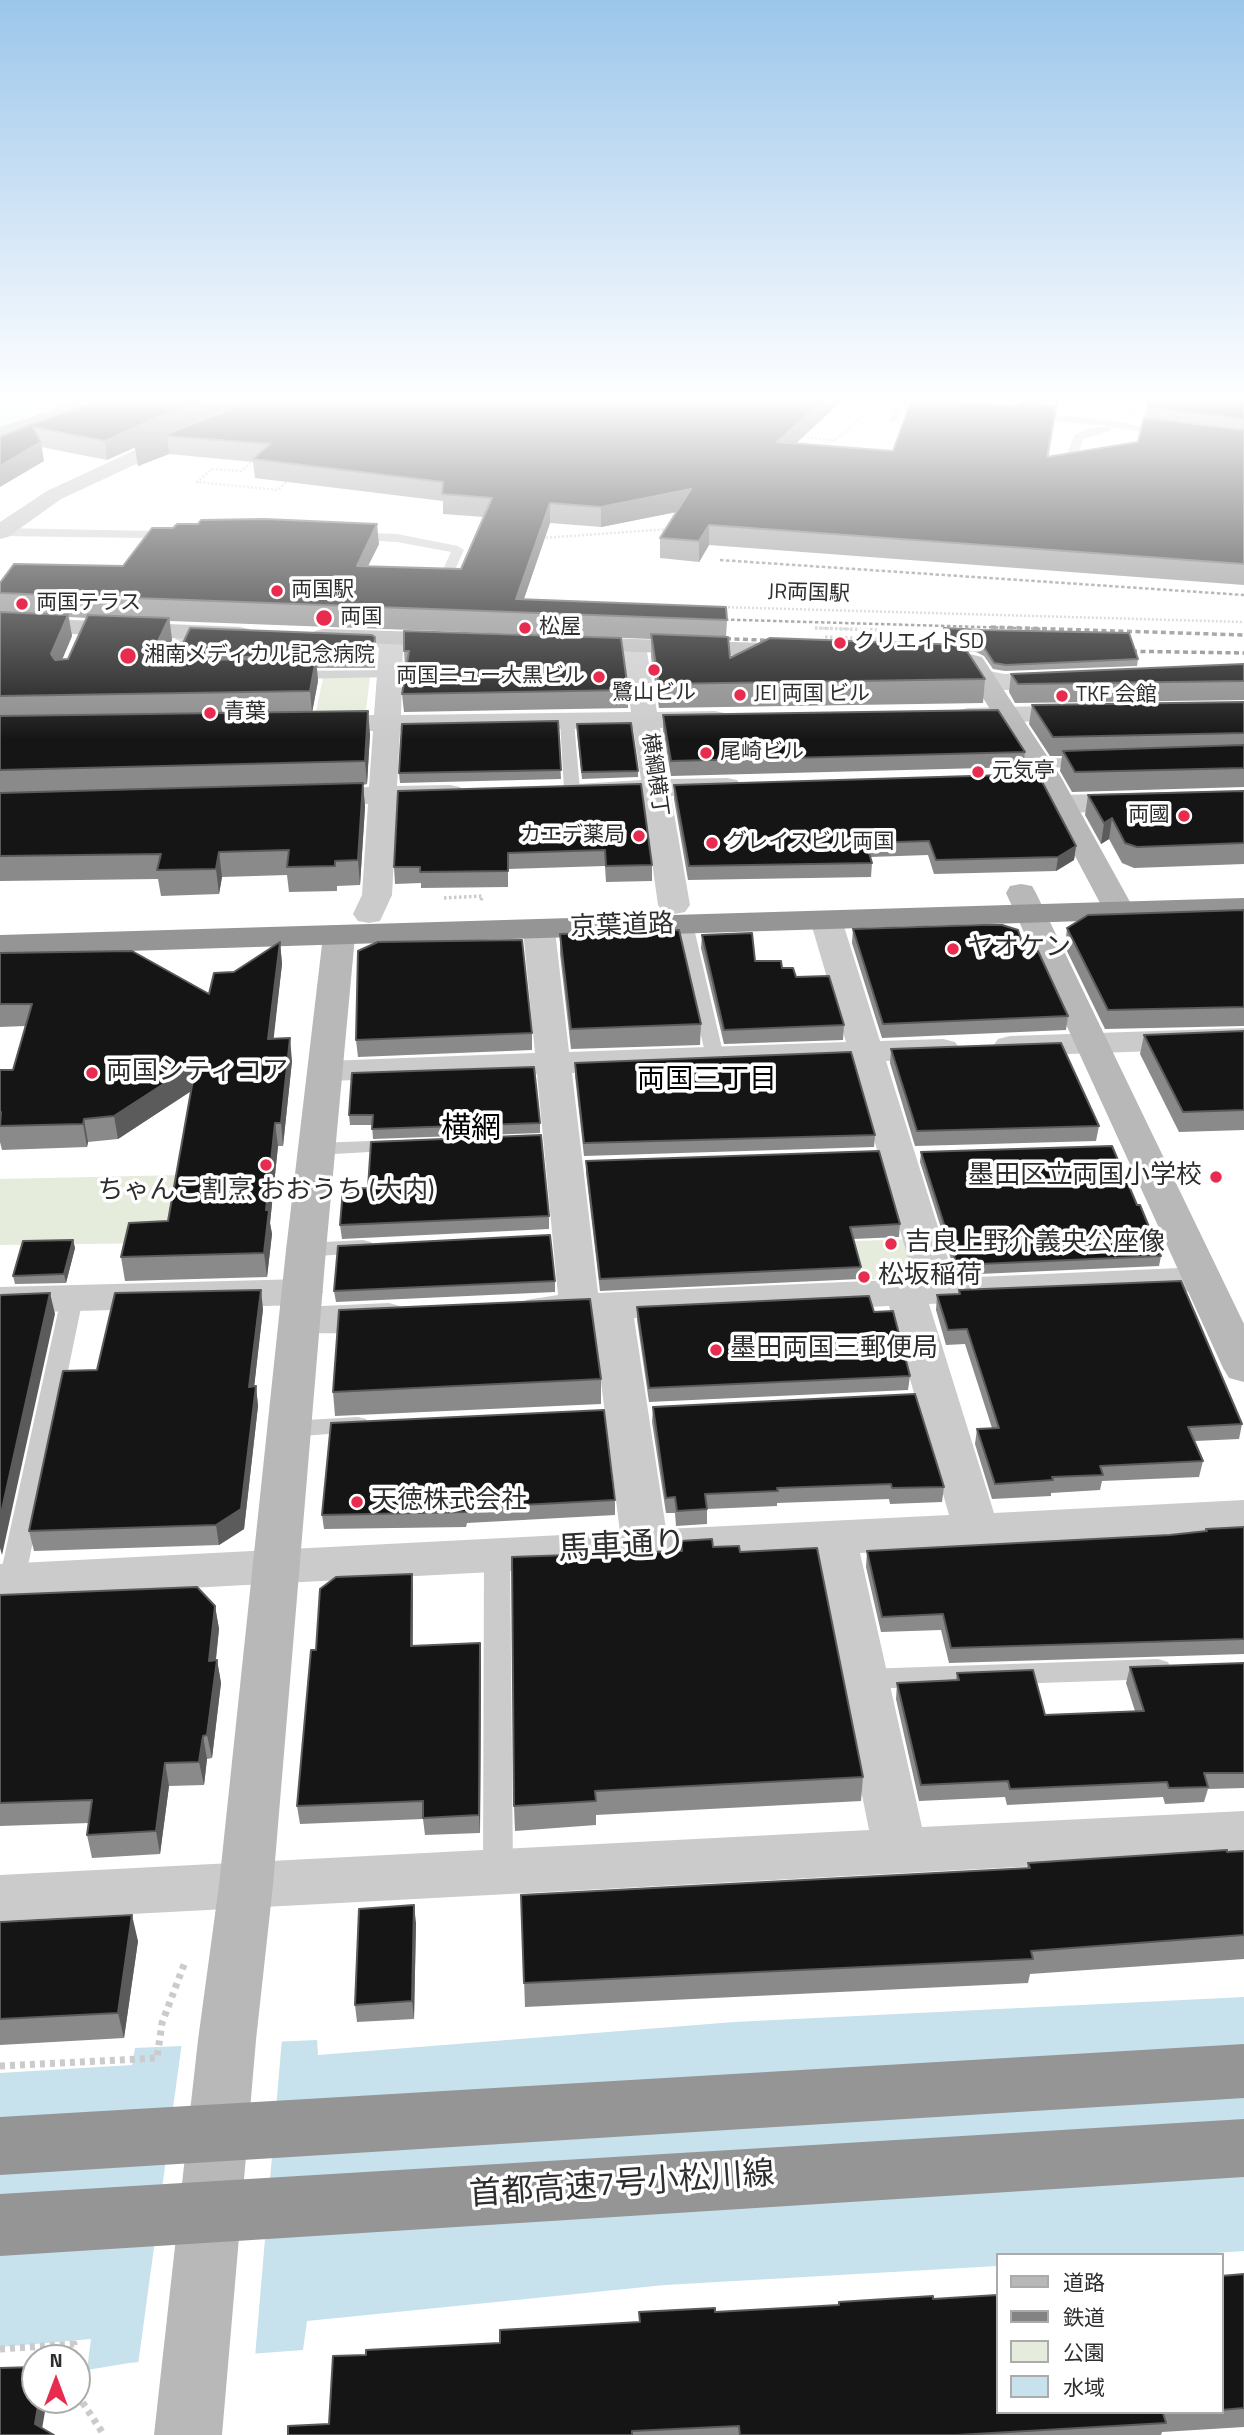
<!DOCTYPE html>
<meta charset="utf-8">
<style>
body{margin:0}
#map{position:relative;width:1244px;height:2435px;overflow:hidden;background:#fff;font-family:"Titillium Web","Noto Sans JP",sans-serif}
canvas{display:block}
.legend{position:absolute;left:996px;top:2253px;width:228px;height:161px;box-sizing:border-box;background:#fff;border:2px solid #ababab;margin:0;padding:9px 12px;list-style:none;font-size:21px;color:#2e2e2e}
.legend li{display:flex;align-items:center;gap:14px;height:35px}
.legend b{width:35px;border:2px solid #ababab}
.north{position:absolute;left:21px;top:2344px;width:70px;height:70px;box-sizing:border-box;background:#fff;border:2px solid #ababab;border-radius:50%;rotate:0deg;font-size:19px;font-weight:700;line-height:28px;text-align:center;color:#2e2e2e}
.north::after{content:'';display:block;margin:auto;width:24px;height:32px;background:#e82c4f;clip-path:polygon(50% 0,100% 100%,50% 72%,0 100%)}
</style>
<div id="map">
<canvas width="1244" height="2435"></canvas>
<ul class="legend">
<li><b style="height:9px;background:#b8b8b8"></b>道路</li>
<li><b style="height:9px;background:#838383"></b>鉄道</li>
<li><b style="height:19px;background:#e6ecdb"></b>公園</li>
<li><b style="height:19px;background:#c7e2ec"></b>水域</li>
</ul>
<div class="north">N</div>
</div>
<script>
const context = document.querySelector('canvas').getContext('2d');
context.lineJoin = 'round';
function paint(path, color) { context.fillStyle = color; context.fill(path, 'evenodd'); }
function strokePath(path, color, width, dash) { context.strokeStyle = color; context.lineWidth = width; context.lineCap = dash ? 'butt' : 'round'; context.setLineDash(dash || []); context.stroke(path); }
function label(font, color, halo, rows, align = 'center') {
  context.font = font + ' "Titillium Web","Noto Sans JP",sans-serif'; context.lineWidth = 7; context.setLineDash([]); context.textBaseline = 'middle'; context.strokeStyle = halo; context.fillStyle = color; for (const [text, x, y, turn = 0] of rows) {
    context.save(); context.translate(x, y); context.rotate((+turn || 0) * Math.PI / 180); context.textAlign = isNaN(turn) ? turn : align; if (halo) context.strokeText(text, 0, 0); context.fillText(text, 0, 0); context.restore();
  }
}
const green = new Path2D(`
 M967,399H1145L1141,413Z
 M370,677L366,710L353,716H315L323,678Z
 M180,1175L167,1243L0,1245V1179Z
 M912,1239L922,1277L865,1280L855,1241Z`);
const water = new Path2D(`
 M0,399H84L0,426Z
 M1244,1997V2251L1186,2255H997V2266L665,2285L307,2321L303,2350L129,2363L87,2370L91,2339L0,2347V2073L132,2065L135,2048L317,2040L318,2055L734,2022Z`);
const pier = new Path2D(`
 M282,2038L255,2357L138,2365L182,2042Z`);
const pathFar2 = new Path2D(`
 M799,436L838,441
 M821,446L841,436L871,408
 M257,458L241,471L212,469L197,482L278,490L289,479
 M542,538L670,529
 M720,607L1244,622
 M815,628L852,629`);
const pathFar1 = new Path2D(`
 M815,628L877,630
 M825,637L877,639
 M444,898L482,896L481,901`);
const path = new Path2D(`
 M0,2066L157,2058L162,2023L185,1962
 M0,2349L74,2344L72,2358
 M77,2394L104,2435`);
const lane = new Path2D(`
 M909,403L941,409C931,416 914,408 901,411L897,421H889L893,407Z
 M1028,413L1111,420L1174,434L1169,437L1107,426L1112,429L1111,431L1083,439L1075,465L1069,468L1063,465L1074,435L1087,429L1107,426L1024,418L1023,416Z
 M0,528L153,531L159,535L145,555L141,556L135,552L144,538L0,536Z
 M350,532L397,534L458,546L464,550L452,576L446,580L440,576L451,552L397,542L346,539V533Z
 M186,628L193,632L173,673L181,677L174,681L159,680L157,677L179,632Z
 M390,670L395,671V677L290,679L283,675L290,671Z
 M567,717L574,721L580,790L572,795L564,790L560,721Z
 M1089,757L1097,762L1094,765L1039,769L1031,764L1039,759Z
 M684,919L693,924L724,1057L715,1063L706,1057L675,924Z
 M398,1140L405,1142L408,1146L405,1150L316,1155L309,1153L306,1149L309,1145L316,1143Z
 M363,1240L371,1242L374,1247L371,1252L306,1257L298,1255L295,1250L298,1245L306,1243Z
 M72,1291L80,1293L83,1298L25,1580L21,1587L12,1589L3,1587L0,1576L61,1298L64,1293Z
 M358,1417L366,1419L370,1425L366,1431L290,1437L282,1435L278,1429L282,1423L290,1421Z
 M497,1546L506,1548L510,1555L513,1872L508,1881L498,1885L488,1881L483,1872L484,1555L488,1548Z
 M1158,1659L1168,1662L1171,1669L1168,1676L1158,1679L864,1689L854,1686L850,1679L854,1672L864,1669Z`);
const street = new Path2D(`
 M377,631L400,640L403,645L401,715L631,712L622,646L625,641L634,639L643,641L646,646L657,712L715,711L724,713L728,719L724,725L660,728L669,779L727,778L737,780L741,786L737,792L671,796L690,905L685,912L674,914L663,912L658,905L643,797L588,798L578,796L574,790L578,784L641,780L633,728L400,731L397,786L450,785L460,787L464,793L460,799L397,803L392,895L380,921L369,923L358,921L353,914L362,895L368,804L311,806L301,803L297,797L301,791L369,787L373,731L317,732L308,730L304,724L308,718L374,715L379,648L365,638L368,633Z
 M983,670L1005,674L1064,672L1073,675L1077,680L1073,685L1064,688L1005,690L974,683L970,678L974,673Z
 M1083,705L1092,707L1096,713L1092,719L968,724L959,722L955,716L959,710L968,708Z
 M1244,790V808L1062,813L1052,810L1048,804L1052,798L1062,795Z
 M826,911L837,913L842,920L880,1041L943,1039L955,1042L960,1049L955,1056L943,1059L886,1061L954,1278L1202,1267L1216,1270L1222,1279L1216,1288L1202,1291L929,1304L994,1513L1244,1500V1532L860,1553L922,1827L1244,1811V1855L0,1921V1875L869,1830L814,1555L0,1598V1564L620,1532L593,1319L540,1322L526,1318L520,1309L526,1300L558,1295L537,1074L326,1081L314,1078L309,1071L314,1064L326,1061L535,1053L523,930L528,923L539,921L550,923L555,930L569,1052L846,1042L810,920L815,913ZM852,1063L914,1279L598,1293L572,1073ZM889,1306L949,1515L666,1529L634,1318Z
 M1244,1028V1048L1010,1056L998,1053L993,1046L998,1039L1010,1036Z
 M303,1279L317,1283L323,1292L317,1301L303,1305L0,1313V1287Z
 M389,1303L403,1307L409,1316L403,1325C376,1333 313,1337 286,1329L280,1320L286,1311L300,1307Z`);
const secondary = new Path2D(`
 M261,399H288L286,403L175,446L61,499L8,537L0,539V522L47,491L161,438Z
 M0,617L240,627L249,629L252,634L249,639L240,641L0,631Z
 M324,629L457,633L466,635L469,640L466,645L457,647L315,641L312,636L315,631Z
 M569,637L799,644L808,646L811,651L808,656L799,658L560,649L557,644L560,639Z
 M944,648L982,657L1061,777L1135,911L1130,918L1119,920L1108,918L1033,777L964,668L935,661L931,656L935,651Z
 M1021,884L1032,886L1036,893L1244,1324V1382L1229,1378L1223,1368L1006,893L1010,886Z
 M339,926L350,929L355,936L326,1250L273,1885L256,2040L222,2435H154L198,2040L219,1885L286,1250L323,936L328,929Z`);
const highway = new Path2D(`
 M85,399H114L112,403L0,439V427Z
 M1244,898V916L0,955V935Z
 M1244,2044V2098L0,2175V2117Z
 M1244,2119V2177L0,2256V2194Z`);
const railFar1 = new Path2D(`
 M720,560L1244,595
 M707,619L1049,629`);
const rail = new Path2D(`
 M991,627L1244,635
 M709,638L786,641
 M1115,651L1244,653`);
const wall = new Path2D(`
 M256,399L893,451L1018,406L1023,403V399H1059L1048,457L1138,442L1145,418L1147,407L1244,399V585L709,545L699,562L660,558V538L677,512L601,527L550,523L524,599L727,620L726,637L730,658L945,645L944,634V628L1138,659L1137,666L1005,671L993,669L984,656L976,652L967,651L985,679L983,703L659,708L651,657V639L170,621L172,640L162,660H176V658L376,649L375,668H317L318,681L312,712L370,734L367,784L363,785L365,807L360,885L337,886V891L289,892L287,875L222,877L219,894L161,896L158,879L0,881V583L123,566L379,544L368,566L461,569L484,517L443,514V501L255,478L253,462L169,454L138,466L135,447ZM69,617L87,618L68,659L62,660L72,636Z
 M32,424L160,436L107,460L41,447L44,461Z
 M404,631L628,690V708L404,712L402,694L406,669H405L404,651Z
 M1244,664V700L1015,703L1009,692L1011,674Z
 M1244,702V787L1072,792L1060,771L1062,756H1050L1029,724L1032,705Z
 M663,715L1025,752L1023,767L671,776L663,730Z
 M558,721L561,779L400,783L399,773Z
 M577,731L638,771V777L582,779Z
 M641,784L652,865V881L606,882L605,866L508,869V887L421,888V883L395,884L394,867Z
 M674,785L1076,846L1074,860L1056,871L934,874L928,855L870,857L872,863L871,877L688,880L674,799Z
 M1244,791V864L1134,868L1122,863L1109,839L1101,844L1085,815L1088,795Z
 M1244,910V1026L1105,1029L1065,947L1067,928Z
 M853,929L1027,957L1068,1016L1066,1030L882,1038L852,943Z
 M560,934L701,1024L700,1045L571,1049L560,954Z
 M702,935L755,961L782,968L796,977L844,1025L843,1040L724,1044L701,948Z
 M280,942L282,964L273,1039L292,1061L283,1146H278L270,1223L272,1234L267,1277L125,1281L121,1257L168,1221L191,1091L118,1139L88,1142L87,1147L2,1150L0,1142V1070H13L25,1026L0,1027V953L209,994L234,972Z
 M1244,1031V1130L1179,1132L1140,1054L1144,1035Z
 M532,1033V1050L358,1057L356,1040Z
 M891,1049L1099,1126L1096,1141L915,1146L890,1063Z
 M575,1063L875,1135L874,1147L584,1156L575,1076Z
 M352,1073L540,1123V1133L373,1139L372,1125H350L349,1115Z
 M921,1152L1137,1205L1161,1256L1159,1266L956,1275L920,1162Z
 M586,1161L900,1224L899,1237L853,1239L861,1267L860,1279L600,1291L586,1173Z
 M549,1216V1229L342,1239L340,1225Z
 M73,1240L75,1248L66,1283L15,1284L13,1276Z
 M555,1281V1292L336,1302L334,1291Z
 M959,1290L1242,1424L1239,1439L1195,1441L1203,1461L1199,1477L1102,1481L1100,1490L1051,1493V1496L992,1499L975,1444L977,1429L992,1428L965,1344L946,1345L936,1310L937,1295L958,1294Z
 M637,1307L874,1312L910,1376L908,1390L649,1402L637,1320Z
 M263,1309L254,1386H256L258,1406L244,1529L219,1545L34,1551L29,1531L97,1370Z
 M601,1379V1404L335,1416L333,1392Z
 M653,1407L944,1487L942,1502L890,1504L889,1499L777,1503V1506L707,1509V1524L676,1526L675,1513H666L652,1422Z
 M615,1500V1515L467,1523L466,1527L324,1529L322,1515Z
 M1244,1527V1654L949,1663L941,1630L881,1632L866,1567L867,1551L1170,1535L1205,1532L1206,1529Z
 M681,1541L740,1552L863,1777L861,1801L596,1815V1825L515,1831L514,1806L681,1551Z
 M413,1591V1646L481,1661L480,1833L425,1835L423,1819L300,1824L297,1806L316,1650Z
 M0,1595L215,1606L219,1629L216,1660H217L221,1683L212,1758L207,1759L204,1785L169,1786L160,1854L92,1858L87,1835L89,1823L0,1826Z
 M1244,1663V1788L1208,1789L1204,1802L1165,1804L1163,1797L1007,1805L1005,1797L919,1801L896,1699L897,1683L956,1680L957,1673L1045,1715L1135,1711L1126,1683L1130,1667Z
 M1244,1851V1959L1030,1974L1028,1983L525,2007L521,1895L1027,1868L1028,1863Z
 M0,1922L138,1941L124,2038L0,2045Z
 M416,1923L414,2019L357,2022L355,2005Z
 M1244,2274V2427L1162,2432L1161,2435H288L329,2424L366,2355L500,2343L639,2322V2312H715L839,2305V2302L933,2299L997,2412H1221V2276Z`);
const shadedWall = new Path2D(`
 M205,399H253L160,436L107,460L105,441L158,417Z
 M825,399H844L777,461V442Z
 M1056,406L1054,424L1045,476L1047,457Z
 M167,436L169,454L138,466L135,447Z
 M41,442L44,461L0,487V466Z
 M691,489V509L601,527V507Z
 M550,503V523L519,613L516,599Z
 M377,524L379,544L358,586L357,566Z
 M709,525V545L699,562V541Z
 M68,615L72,636L55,676L51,654Z
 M169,618L172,640L155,676L152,654Z
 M375,637L376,649L375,668L374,655Z
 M316,659L318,681L312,713L310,691Z
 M368,711L370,734L367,784L365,761Z
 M363,783L365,807L360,885L358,860Z
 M1112,818L1109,839L1101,844L1104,823Z
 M1076,846L1074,860L1056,871L1058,857Z
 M219,852L222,877L219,894L216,869Z
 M280,942L282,964L271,1062L268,1039Z
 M290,1038L292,1061L283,1146L281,1123Z
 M196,1063L199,1086L118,1139L114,1116Z
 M84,1119L88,1142L87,1147L83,1124Z
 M275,1123L278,1146L270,1223L272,1234L267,1277L264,1253L266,1210Z
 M73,1240L75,1248L66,1283L64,1274Z
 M261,1290L263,1309L252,1406L249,1387Z
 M50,1293L55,1314L2,1555L0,1548V1518Z
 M256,1386L258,1406L244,1529L219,1545L216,1525Z
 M412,1574L413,1591L412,1664L411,1646Z
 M215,1606L219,1629L213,1684L209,1661Z
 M480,1643L481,1661L480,1833L479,1815Z
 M217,1660L221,1683L212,1758L207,1735Z
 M203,1736L207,1759L204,1785L199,1762Z
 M165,1763L169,1786L160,1854L156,1831Z
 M414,1905L416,1923L414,2019L412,2001Z
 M132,1915L138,1941L124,2038L118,2013Z
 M39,2400H47L41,2435L35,2424Z`);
const building = new Path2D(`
 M107,399H205L158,417L105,441L33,427L41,442L0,466V437L32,424Z
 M256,399H825L777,442L893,451L912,399L1018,406L1019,403L1056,406L1047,457L1138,442L1144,418L1244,430V564L709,525L699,541L660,538L691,489L601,507L550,503L516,599L726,607L727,620L0,593V583L14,564L123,566L152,528H173L177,524H198L201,520L265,519L377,524L357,566L461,569L492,498L442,494L443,482L253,459L270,444L167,436L135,447Z
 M1149,399H1244V419L1147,407Z
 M0,612L68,615L51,654L55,660L68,659L88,615L169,618L152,654L156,660L316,659L310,691L0,696Z
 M190,628L372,635L375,637L374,655L176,658Z
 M944,628L982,630L1129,633L1138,659L1006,665L994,663L985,649L977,645L946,644Z
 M404,631L621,638L628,690L402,694L409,651H404Z
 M651,634L728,637L730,658L770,638L963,645L985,679L659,684Z
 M1244,664V681L1018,684L1011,674Z
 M1244,702V733L1053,737L1032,705Z
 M998,710L1025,752L671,761L663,715Z
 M368,711L365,761L0,770V716Z
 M558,721L561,770L399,773L402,724Z
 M631,723L638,771L582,772L577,724Z
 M1244,745V768L1075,772L1063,751Z
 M1038,774L1076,846L1058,857L936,860L929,841L866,843L872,863L689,866L674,785Z
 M363,783L358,860L335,861V866L287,867L289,850L219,852L216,869L157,870L161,854L0,856V793Z
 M641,784L652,865L606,866L605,850L508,853V871L420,872V867H394L398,791Z
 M1244,791V843L1137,847L1125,843L1112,818L1104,823L1088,795Z
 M1244,910V1007L1108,1010L1067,928L1088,915Z
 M982,925H1002L1018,930L1027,957L1038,951L1068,1016L883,1024L853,929Z
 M679,930L701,1024L571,1029L560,934Z
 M752,933L755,961H781L782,968H793L796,977L829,976L844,1025L724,1030L702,935Z
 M522,940L532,1033L356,1040L358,951L378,942Z
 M280,942L268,1039L290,1038L281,1123H275L266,1210H269L264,1253L121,1257L129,1223L168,1221L196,1063L114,1116L84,1119L83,1124L0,1126L1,1112H0V1070H13L32,1004H0V953L132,951L209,994L214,973L234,972Z
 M1244,1031V1110L1183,1112L1144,1035Z
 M1061,1043L1099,1126L917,1131L891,1049Z
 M851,1052L875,1135L584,1143L575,1063Z
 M534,1067L540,1123L372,1129L373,1115H349L352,1073Z
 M541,1135L549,1216L340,1225L343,1189L368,1188L371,1142Z
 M1112,1146L1137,1205H1140L1161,1256L957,1265L921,1152Z
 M879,1151L900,1224L850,1227L861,1267L600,1279L586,1161Z
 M550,1235L555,1281L334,1291L338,1246Z
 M73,1240L64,1274L13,1276L23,1241Z
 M1181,1281L1242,1424L1188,1427L1203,1461L1100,1466L1103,1475L1052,1477L1053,1480L995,1484L977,1429L999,1428L967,1329L948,1330L937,1295L960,1294L959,1290Z
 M261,1290L249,1387L256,1386L241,1509L216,1525L29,1531L63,1371L97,1370L115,1293Z
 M50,1293L0,1518V1297L1,1295Z
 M869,1296L874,1312L893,1311L910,1376L649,1388L637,1307Z
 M590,1299L601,1379L333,1392L339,1310Z
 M915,1394L944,1487L892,1488L891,1484L777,1488L778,1491L705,1494L707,1509L677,1511L675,1497L666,1498L653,1407Z
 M604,1410L615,1500L466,1508V1512L322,1515L331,1423Z
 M1244,1527V1639L951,1648L943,1614L882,1617L867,1551L1170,1535L1207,1531L1206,1529Z
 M712,1539L713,1547L739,1546L740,1552L817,1548L863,1777L595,1791L596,1801L514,1806L512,1557L682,1551L681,1541Z
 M412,1574L411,1646L480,1643L479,1815L423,1818V1801L297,1806L311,1650H316L320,1589L336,1577Z
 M197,1587L215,1606L209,1661L217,1660L207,1735L203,1736L199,1762L165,1763L156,1831L87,1835L92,1800L0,1803V1595Z
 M1244,1663V1773H1204L1208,1787L1169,1788L1167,1782L1010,1789L1008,1781L921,1785L897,1683L959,1680L957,1673L1033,1670L1045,1715L1144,1711L1130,1667Z
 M1227,1850V1852L1244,1851V1935L1031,1951L1033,1959L524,1983L521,1895L1030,1868L1028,1863Z
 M414,1905L412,2001L355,2005L359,1909Z
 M132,1915L118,2013L0,2019V1922Z
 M1244,2274V2408L1221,2410V2276Z
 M997,2295V2412H1179L1163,2413L1166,2423L957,2435H740L739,2426L632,2431V2435H288V2426L329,2424L333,2356L366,2355V2350L500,2343V2330L640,2322L639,2312L715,2308V2312L839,2305V2302L933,2296V2299Z
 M35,2367V2400H39L35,2424L54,2435H0V2368Z`);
const markers = [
 [277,591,7,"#e82c4f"],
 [22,604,7,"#e82c4f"],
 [324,618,9,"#e82c4f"],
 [525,628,7,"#e82c4f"],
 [840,643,7,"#e82c4f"],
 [128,656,9,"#e82c4f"],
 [654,670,7,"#e82c4f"],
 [599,677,7,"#e82c4f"],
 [740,695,7,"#e82c4f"],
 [1062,696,7,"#e82c4f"],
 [210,713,7,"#e82c4f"],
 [706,753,7,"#e82c4f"],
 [978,772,7,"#e82c4f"],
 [1184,816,7,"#e82c4f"],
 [639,836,7,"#e82c4f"],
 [712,843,7,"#e82c4f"],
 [953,949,7,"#e82c4f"],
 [92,1073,7,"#e82c4f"],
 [266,1165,7,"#e82c4f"],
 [1216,1177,7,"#e82c4f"],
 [891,1244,7,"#e82c4f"],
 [864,1277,7,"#e82c4f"],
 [716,1350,7,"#e82c4f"],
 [357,1502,7,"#e82c4f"]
];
const farPoinames = [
 ["両国駅",291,591],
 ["両国テラス",36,604],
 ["両国",340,618],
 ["松屋",539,628],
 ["クリエイトSD",854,643],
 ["湘南メディカル記念病院",144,656],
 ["両国ニュー大黒ビル",585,677,"right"],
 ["鷺山ビル",654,694,"center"],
 ["JEI 両国 ビル",754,695],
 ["TKF 会館",1076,696],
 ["青葉",224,713],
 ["尾崎ビル",720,753],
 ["元気亭",992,772],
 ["両國",1170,816,"right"],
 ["カエデ薬局",625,836,"right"],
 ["グレイスビル両国",726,843]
];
const farStreetnames = [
 ["JR両国駅",809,594,2],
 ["横綱横丁",654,775,82]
];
const streetNames = [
 ["京葉道路",622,927,-2]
];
const poiNames = [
 ["ヤオケン",967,949],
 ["両国シティコア",106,1073],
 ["墨田区立両国小学校",1202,1177,"right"],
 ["ちゃんこ割烹 おおうち (大内)",266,1192,"center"],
 ["吉良上野介義央公座像",905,1244],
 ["松坂稲荷",878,1277],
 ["墨田両国三郵便局",730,1350],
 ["天徳株式会社",371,1502]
];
const neighbourhoodNames = [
 ["両国三丁目",707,1081]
];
const quarterNames = [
 ["横網",471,1131]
];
const nearStreetnames = [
 ["馬車通り",622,1548,-3],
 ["首都高速7号小松川線",622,2186,-4]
];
paint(green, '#e6ecdb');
paint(water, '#c7e2ec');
paint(pier, '#fff');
strokePath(pathFar2, '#cbcbcb', 2.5, [2, 2]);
strokePath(pathFar1, '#cbcbcb', 3.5, [2.5, 2.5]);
strokePath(path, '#cbcbcb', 7, [5, 5]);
paint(lane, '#cbcbcb');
paint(street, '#cbcbcb');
paint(secondary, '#b8b8b8');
paint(highway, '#959595');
strokePath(railFar1, '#838383', 2.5, [3.5, 2.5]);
strokePath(rail, '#838383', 3.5, [5, 3.5]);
paint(wall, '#8a8a8a');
paint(shadedWall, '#5b5b5b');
paint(building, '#151515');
strokePath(building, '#5b5b5b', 2);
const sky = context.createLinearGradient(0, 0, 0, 740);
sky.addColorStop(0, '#9bc6ea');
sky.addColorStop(0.54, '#fff');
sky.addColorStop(1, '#ffffff00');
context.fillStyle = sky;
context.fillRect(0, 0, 1244, 740);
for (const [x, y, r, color] of markers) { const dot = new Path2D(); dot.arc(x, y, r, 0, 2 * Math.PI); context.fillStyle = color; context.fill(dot); strokePath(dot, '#fff', 2.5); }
label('21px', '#2e2e2e', '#fff', farPoinames, 'left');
label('21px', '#2e2e2e', '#fff', farStreetnames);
label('26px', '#2e2e2e', '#fff', streetNames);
label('26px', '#2e2e2e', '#fff', poiNames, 'left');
label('28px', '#000', '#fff', neighbourhoodNames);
label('30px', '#000', '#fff', quarterNames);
label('32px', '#2e2e2e', '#fff', nearStreetnames);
</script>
